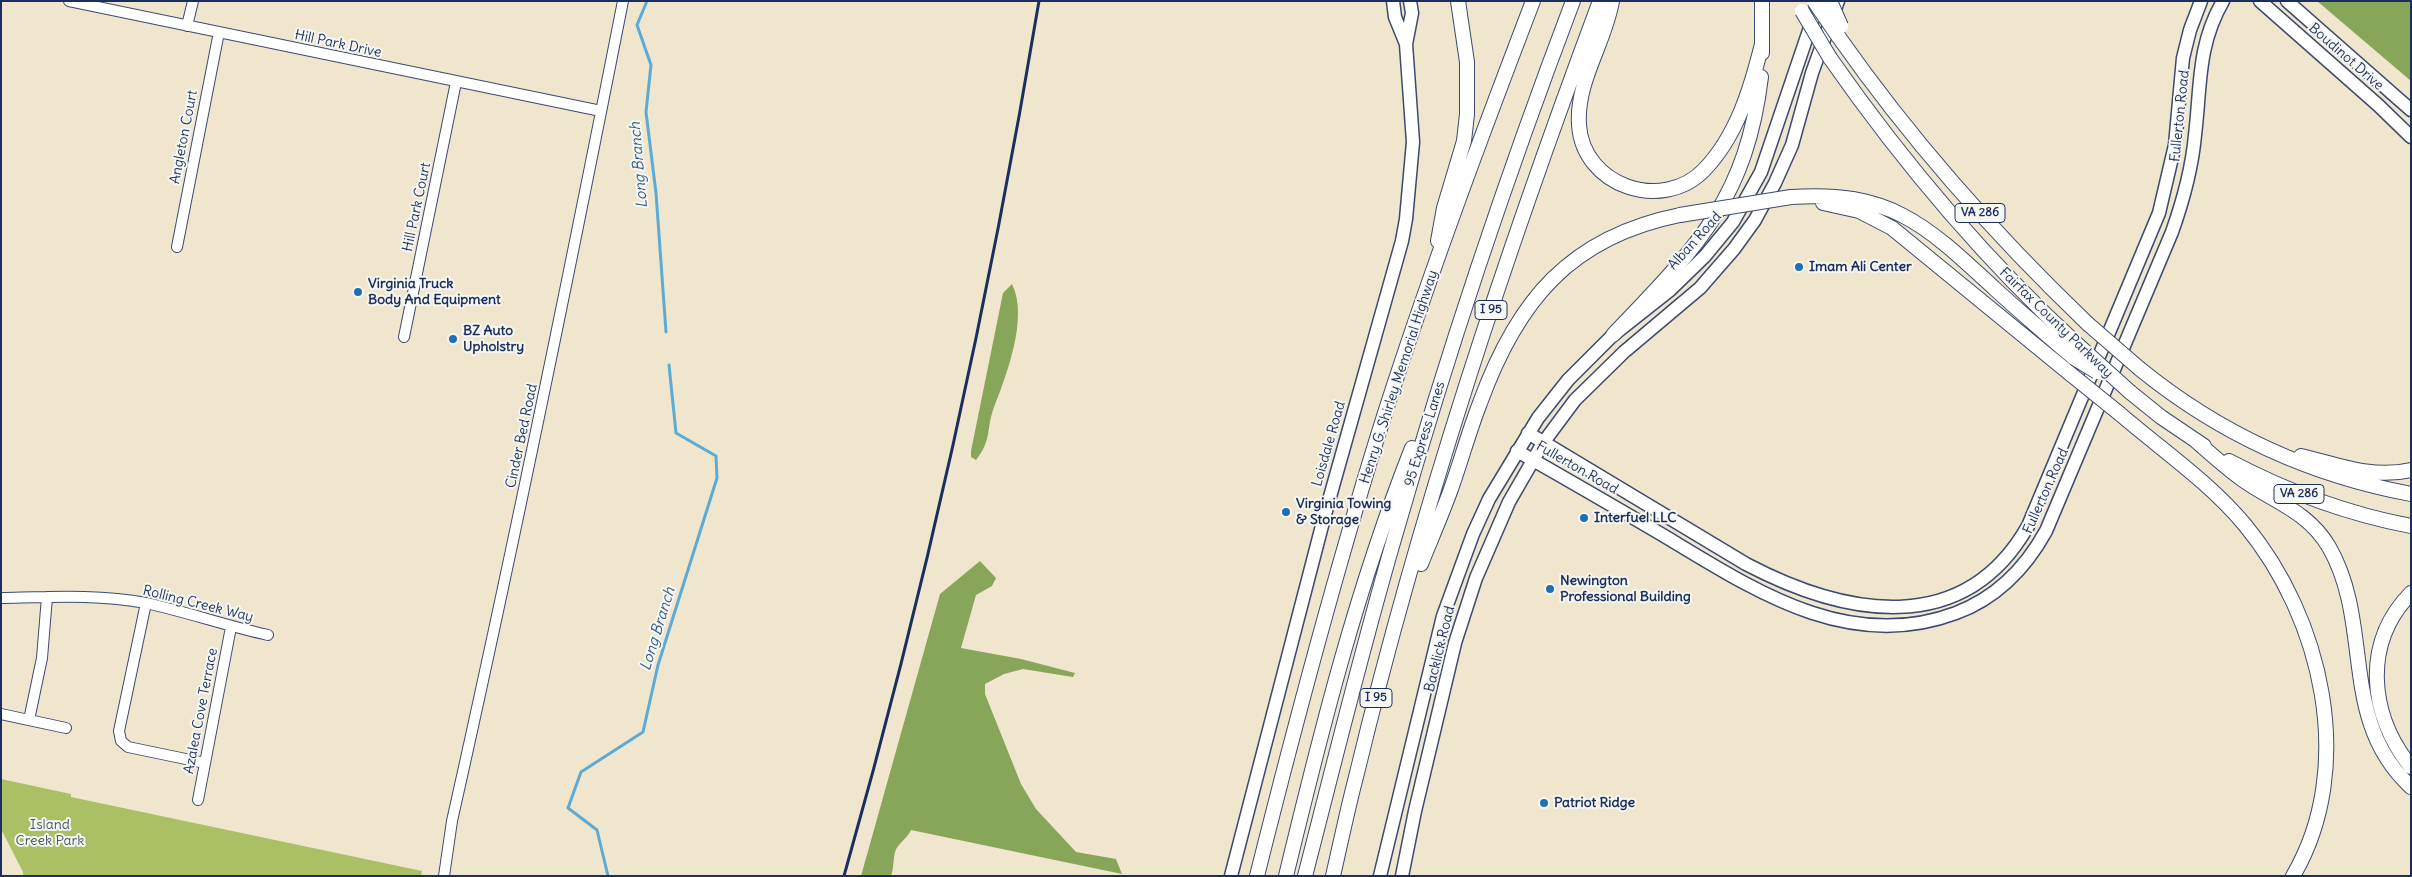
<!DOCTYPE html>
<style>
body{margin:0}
#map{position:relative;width:2412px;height:877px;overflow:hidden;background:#f0e6cd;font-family:Delius,sans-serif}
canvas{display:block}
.frame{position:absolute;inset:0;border:2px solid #1b2f5e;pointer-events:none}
</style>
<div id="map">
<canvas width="2412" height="877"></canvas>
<div class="frame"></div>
</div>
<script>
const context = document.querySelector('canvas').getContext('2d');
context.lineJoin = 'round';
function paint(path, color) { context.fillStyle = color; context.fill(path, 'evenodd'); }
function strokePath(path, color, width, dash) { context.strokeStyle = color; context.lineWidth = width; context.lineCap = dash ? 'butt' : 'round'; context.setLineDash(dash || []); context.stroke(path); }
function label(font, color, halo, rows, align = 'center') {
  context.font = font + ' Delius,sans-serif'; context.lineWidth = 4; context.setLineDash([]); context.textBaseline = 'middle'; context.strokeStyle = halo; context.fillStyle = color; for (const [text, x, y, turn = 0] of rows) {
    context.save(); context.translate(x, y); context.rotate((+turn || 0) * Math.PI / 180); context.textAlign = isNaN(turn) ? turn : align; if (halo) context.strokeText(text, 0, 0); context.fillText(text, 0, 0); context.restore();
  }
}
const green = new Path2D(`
 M1,779L71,794V797L422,871L421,876H23V872L1,829Z`);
const forest = new Path2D(`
 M2317,1H2411V81Z
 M1012,284C1029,318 1006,376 993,410C986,431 992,439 976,460L971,457V451L1003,293Z
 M980,561L996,578L992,586L976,595L961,648L1021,659L1075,673L1073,677L1023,669L1004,674L985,684V694L1021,784L1036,809L1076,852L1116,859L1122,874L911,830C907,839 898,843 895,852C893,860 894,868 891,876H861L940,594Z`);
const stream = new Path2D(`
 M647,1L637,25L651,65L646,112L656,193L666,332
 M608,876L597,830L568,808L581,772L643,732L658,665L717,478L716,456L676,433L669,365`);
const minor = new Path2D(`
 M69,1L601,111
 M187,26L193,1
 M177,247L219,32
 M404,337L456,82
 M1,598C49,597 99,594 146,603C187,612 227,626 268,635
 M146,603L119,731L121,741L128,747L205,763
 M1,714L66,728
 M29,720L42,658L47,597
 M198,800L231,627
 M444,876L452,821C513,549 569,275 623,1`);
const major = new Path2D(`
 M1393,1L1395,17L1406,44
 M2260,1L2378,105L2411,137
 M2287,1L2411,110
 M1528,433L1746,564C1843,615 1963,640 2028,526L2159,213L2175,145L2183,58L2190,30L2201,1
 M1517,451C1565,478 1613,506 1661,534C1751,588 1847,654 1956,613C1996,598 2025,569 2046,531L2172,232C2183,201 2192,169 2195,135C2201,86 2197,46 2223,1
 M1231,876L1324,518L1402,241L1406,219L1413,142L1406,44L1412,13L1410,1
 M1380,876L1443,616L1473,534L1489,499L1538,418L1568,380L1613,335L1670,290L1705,256L1733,222L1761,172L1819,1
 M1402,876L1415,811L1455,643L1476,578L1509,502L1543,443L1575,400L1624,352L1700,288L1734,249L1755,220L1775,183L1792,145L1812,73L1838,1`);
const highway = new Path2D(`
 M1612,1C1605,43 1576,81 1579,125C1583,186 1662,213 1704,170C1737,136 1751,88 1762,44
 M1762,1V53
 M1838,36C1911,140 1996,236 2088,324
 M1830,58C1904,164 1983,258 2079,346
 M1791,197C1890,190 1926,225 1994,288C2020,312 2047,335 2074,358
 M1823,203L1859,211L1892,228L2068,372
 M1438,241L1444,208L1464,141L1467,114V62L1458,1
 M1613,335C1695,249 1746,201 1761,77
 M2140,369C2220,434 2309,475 2411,494
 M2130,392L2161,417L2204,446
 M2120,414C2162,450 2209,482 2245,525C2322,618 2357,767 2293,876
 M2196,441C2211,454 2226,468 2243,480C2274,502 2308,511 2329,547C2374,625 2338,720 2411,787
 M2301,456C2338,465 2372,479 2411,470
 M2229,461C2286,491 2347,514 2411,526
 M1421,564C1431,539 1442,514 1451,489C1461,461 1469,431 1480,403C1517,301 1570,237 1680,215
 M2411,593C2362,643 2369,715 2411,767
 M1257,876C1294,728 1333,581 1378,435C1424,289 1478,145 1533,1
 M1286,876C1321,731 1357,587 1412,448
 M1305,876C1335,760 1363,644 1397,529C1448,351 1507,175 1573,1
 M1333,876C1341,841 1348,807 1357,773C1420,511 1506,253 1600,1`);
const rail = new Path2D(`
 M844,876C926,588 990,296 1039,1`);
const highwayBridge = new Path2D(`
 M1814,1L1838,36
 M1830,1L1841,26
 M1802,11L1830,58
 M1680,215L1791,197
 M2088,324L2140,369
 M2079,346L2130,392
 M2074,358L2097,372
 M2068,372L2120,414`);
const markers = [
 [1799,267,5,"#1f6fb2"],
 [358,292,5,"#1f6fb2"],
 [453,339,5,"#1f6fb2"],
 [1286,512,5,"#1f6fb2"],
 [1584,518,5,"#1f6fb2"],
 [1550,589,5,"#1f6fb2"],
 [1544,803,5,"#1f6fb2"]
];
const shields = [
 [1980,213,50],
 [1491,310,32],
 [2299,494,50],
 [1376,698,32]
];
const shieldNames = [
 ["VA 286",1980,213],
 ["I 95",1491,310],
 ["VA 286",2299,494],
 ["I 95",1376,698]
];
const streetNames = [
 ["Hill Park Drive",338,44,12],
 ["Boudinot Drive",2346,57,41],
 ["Fullerton Road",2180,116,-84],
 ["Angleton Court",184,137,-79],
 ["Hill Park Court",417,207,-78],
 ["Alban Road",1695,241,-48],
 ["Fairfax County Parkway",2056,323,44],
 ["Henry G. Shirley Memorial Highway",1399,377,-72],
 ["95 Express Lanes",1425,434,-73],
 ["Cinder Bed Road",522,436,-78],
 ["Loisdale Road",1329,444,-74],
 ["Fullerton Road",1577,468,30],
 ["Fullerton Road",2046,491,-66],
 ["Rolling Creek Way",198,604,14],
 ["Backlick Road",1440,649,-76],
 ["Azalea Cove Terrace",201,711,-79]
];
const poiNames = [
 ["Imam Ali Center",1809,267],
 ["Virginia Truck",368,284],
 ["Body And Equipment",368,300],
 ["BZ Auto",463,331],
 ["Upholstry",463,347],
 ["Virginia Towing",1296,504],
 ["& Storage",1296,520],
 ["Interfuel LLC",1594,518],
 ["Newington",1560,581],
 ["Professional Building",1560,597],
 ["Patriot Ridge",1554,803]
];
const parkNames = [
 ["Island",50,825],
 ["Creek Park",50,841]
];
const waterNames = [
 ["Long Branch",639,165,-95],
 ["Long Branch",658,629,-73]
];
paint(green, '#abc065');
paint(forest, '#88a65a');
strokePath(stream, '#5cabd6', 3);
strokePath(minor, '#3b4a6f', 12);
strokePath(major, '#3b4a6f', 15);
strokePath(highway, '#3b4a6f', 16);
strokePath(minor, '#fff', 10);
strokePath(major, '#fff', 12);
strokePath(highway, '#fff', 14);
strokePath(rail, '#1b2f5e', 3);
strokePath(highwayBridge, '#3b4a6f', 16, []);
strokePath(highwayBridge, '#fff', 14);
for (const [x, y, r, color] of markers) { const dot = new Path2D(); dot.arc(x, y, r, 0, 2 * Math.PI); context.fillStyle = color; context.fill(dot); strokePath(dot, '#f6f6f2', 2); }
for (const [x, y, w] of shields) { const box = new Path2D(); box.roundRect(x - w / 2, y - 9.5, w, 19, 4); context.fillStyle = '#f6f6f2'; context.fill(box); strokePath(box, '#1b2f5e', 1); }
label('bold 12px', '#1b2f5e', null, shieldNames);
label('14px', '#1b2f5e', '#f6f6f2', streetNames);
label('bold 14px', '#1b2f5e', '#f6f6f2', poiNames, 'left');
label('14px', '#465a60', '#f6f6f2', parkNames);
label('italic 15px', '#325a88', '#f6f6f2', waterNames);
</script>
